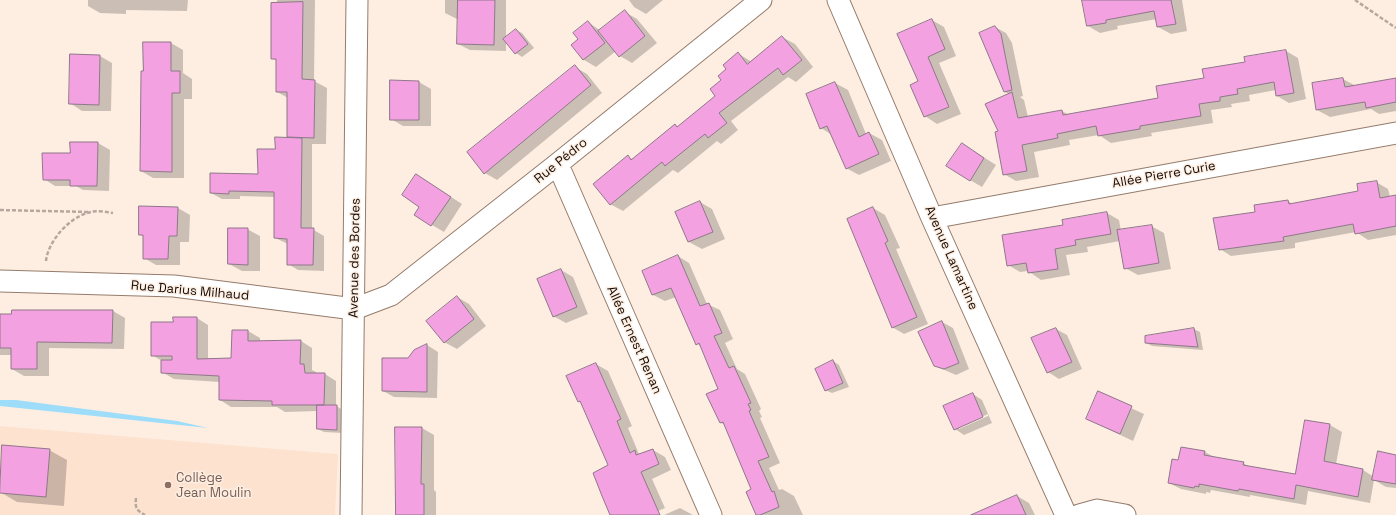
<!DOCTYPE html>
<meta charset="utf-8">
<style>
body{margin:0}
canvas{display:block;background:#feeee2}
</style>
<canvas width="1396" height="515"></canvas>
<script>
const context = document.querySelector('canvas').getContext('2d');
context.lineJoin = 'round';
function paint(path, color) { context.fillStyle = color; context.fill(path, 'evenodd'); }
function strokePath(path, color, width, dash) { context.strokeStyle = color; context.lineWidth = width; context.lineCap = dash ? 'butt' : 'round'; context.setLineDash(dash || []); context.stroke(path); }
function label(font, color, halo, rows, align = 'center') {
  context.font = font + ' "Space Grotesk",sans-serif'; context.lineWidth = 3; context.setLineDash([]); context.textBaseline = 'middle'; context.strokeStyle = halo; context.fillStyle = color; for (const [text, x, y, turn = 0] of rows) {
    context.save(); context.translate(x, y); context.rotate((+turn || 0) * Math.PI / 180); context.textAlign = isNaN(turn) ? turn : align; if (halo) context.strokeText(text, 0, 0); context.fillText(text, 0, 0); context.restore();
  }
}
const built = new Path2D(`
 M0,426L338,454L335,515H0Z`);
const water = new Path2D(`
 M0,400H16L177,421L208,428L0,406Z`);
const shadow = new Path2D(`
 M88,0H188L187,11L126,10V14L100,13L88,6Z
 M277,0H315L314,81L327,88L326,144H312V229L324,236V271L298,270L288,264V244L275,238V197L240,196V199H222L211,193L259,175L276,150L291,139L288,137V98L277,92V61L272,58Z
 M445,0H506V38L516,30L522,33L534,48L522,57L516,53L506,41V51L470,50L458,44L459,20L445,13Z
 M629,0H663L646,14L634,7Z
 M1083,0H1182L1187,31L1171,34L1158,27L1157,19L1117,26L1118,29L1100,33L1088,26Z
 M625,12L637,19L657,43L632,63L620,56L616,51L596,67L584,60L573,45L580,39L588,22L601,31Z
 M932,20L944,27L956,56L939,63L961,114L937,124L925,116L919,82Z
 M995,27L1006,33L1012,43L1023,96L1020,97L1024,100L1028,117L1062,111L1069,115L1159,99L1247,63L1286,51L1298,58L1306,99L1289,103L1277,96L1276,90L1249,95L1250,101L1231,104L1232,107L1211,110L1213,123L1151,133L1152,136L1111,143L1099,135L1069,140L1070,145L1034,152L1039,177L1016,181L1004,174L1000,132L1009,94L1005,92Z
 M782,37L795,44L813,67L796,82L788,77L731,121L738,130L721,144L717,141L678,173L673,170L623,211L610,204L628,157L633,159L675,125L678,127L717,96L728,69L739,54L752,62Z
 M171,43L183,50V73L192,79V99H184V178H153L141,171L144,72Z
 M100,56L112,63L111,111H82L70,103Z
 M575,67L587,74L602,93L497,180L485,173Z
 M1343,79L1356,86L1396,79V111L1379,114L1371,109L1330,117L1317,110Z
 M391,82H419L431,89V126H403L391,119Z
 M835,83L848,90L866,134L869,133L882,140L891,161L859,175L846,168L832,135L821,128Z
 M98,143L110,150L109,191L83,190L76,186H55L44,179L71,154Z
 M974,151L996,165L982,187L970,180Z
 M428,182L462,204L444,232L432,225L421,207Z
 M1376,182L1388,189L1390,197L1396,196V235L1368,240L1356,232L1295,243V248L1231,256L1220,249L1256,213L1288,201L1293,204L1359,192Z
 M700,202L712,209L725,239L702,249L689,242L676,212Z
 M178,208L190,215L189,242H180V265H156L144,258V237L140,234Z
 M873,208L885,215L900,248L896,249L928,324L904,334L892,327Z
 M1107,213L1119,220L1121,231L1151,226L1164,233L1171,269L1138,275L1125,268L1120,241L1087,247L1088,252L1066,255L1070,275L1041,280L1028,271L1020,272L1008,265L1064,226Z
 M247,229L260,236V271H242L229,264Z
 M678,256L689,263L707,304L720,310L733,339L725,343L737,369L745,374L761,409L759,411L762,417L760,418L780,463L769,468L779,490L782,489L794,496L803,515H757L753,490L725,425L721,423L719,390L702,347L697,344L676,297L665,301L653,295L643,272Z
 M561,270L573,277L588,314L566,323L553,316Z
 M457,297L469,304L486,326L457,349L444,342Z
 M113,311L125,318L124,349L49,348V376H24L12,369V355H0V315Z
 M197,318L208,325V360L232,359L233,331H248L260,338V342L301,341L312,348V370L316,372V374H325L336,381V406L343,410V433L324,432L318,429V411L285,412L277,407H231L220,400V382L174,379L162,372V361L152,355L174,323Z
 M942,322L953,328L969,369L956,375L935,366Z
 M1056,329L1067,335L1082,369L1059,379L1048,372Z
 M1194,329L1200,332L1203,350L1152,346L1146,343V337Z
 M427,345L438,352L437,398L394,397L383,391L408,359Z
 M833,361L839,365L849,387L832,393L825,390Z
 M596,364L608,371L632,426L628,428L639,454L653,450L665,457L671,470L652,479L665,508L649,515H611L609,465L582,403L579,402Z
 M1098,393L1144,414L1133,441L1087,419Z
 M973,394L982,400L992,423L964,435L955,429ZM988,414V416L959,429V427Z
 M1330,425L1342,432L1336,464L1363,470L1374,477L1396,456V488L1386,487L1374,480L1370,503L1308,491L1306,505L1250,495V497L1211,490L1210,493L1206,492V494L1181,489L1169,483L1179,461L1181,448L1205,452L1216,458L1243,463L1250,467L1296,476Z
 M422,428L434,435V490L436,492V515H397Z
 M3,446L49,450L67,460L64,506L17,502L0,492Z
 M1017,496L1029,503L1035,515H988Z
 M680,508L693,515H664Z`);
const building = new Path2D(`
 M458,0H495L494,45L457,44Z
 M1082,0H1171L1176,24L1157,27L1154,11L1106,20V23L1087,26Z
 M303,2L302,79L315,80L314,138L287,137V92H276V59H271V3Z
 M625,10L645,36L619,57L598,31Z
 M932,19L945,49L928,57L949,107L924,117L910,85L918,81L897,34Z
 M588,21L605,43L583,60L571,45L578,39L573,33Z
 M995,26L1001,34L1012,90L1004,92L979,33Z
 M516,29L528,44L515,54L503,39Z
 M782,36L802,60L783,75L778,68L719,113L727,123L708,138L705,134L665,166L662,162L610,205L593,184L628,155L631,160L675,124L677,127L715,96L710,89L721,80L718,76L726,69L723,65L738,52L747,64Z
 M143,42H171V71H180V93H172V172L140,171L141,71H143Z
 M1286,50L1294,93L1276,96L1274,82L1237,89L1238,94L1220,97V101L1199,104L1201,116L1140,126V129L1098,136L1096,126L1057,134L1058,138L1022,145L1027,171L1003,175L995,132L998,131L985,104L1012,92L1018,118L1062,110L1063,115L1158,98L1156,86L1204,78L1202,69L1245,62L1244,57Z
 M70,54L100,55L99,105L69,104Z
 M575,65L591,85L484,174L467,152Z
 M1343,78L1345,87L1396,78V102L1366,108L1365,102L1316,110L1312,83Z
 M390,80L419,81V120H390Z
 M835,82L859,137L869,132L879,154L846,169L827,126L820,129L806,94Z
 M275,137L302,138L301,228H314L313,265H287V239L274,238V192L229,191V194L210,193V173L258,174L257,149H275Z
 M70,142H98L97,186H70V180H43L42,153H70Z
 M962,143L984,158L970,181L946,166Z
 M416,174L451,197L431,226L414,215L419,207L402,195Z
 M1377,181L1380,198L1396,195V226L1355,234L1353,224L1283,237L1284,241L1219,250L1213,218L1255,212L1254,205L1288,200L1289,204L1358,191L1357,184Z
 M700,201L713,232L688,242L675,212Z
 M139,206L178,207L177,236H169L168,259H143V235H139Z
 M873,207L888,241L885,243L917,317L892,328L847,219Z
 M1107,212L1111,234L1075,240L1076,245L1055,249L1058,269L1028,273L1026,263L1007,266L1002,235L1063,225L1062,220Z
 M1152,225L1159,263L1124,269L1117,230Z
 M228,228H248V265L228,264Z
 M678,255L700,306L709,303L722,333L714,336L729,368L734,366L751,403L748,404L751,410L749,411L769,457L758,461L772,492L774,491L779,507L760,515H756L746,492L751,489L723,422L720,423L706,394L718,389L699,343L696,345L671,288L652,295L642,271Z
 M561,269L577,307L553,317L537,279Z
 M457,296L474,319L444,343L426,321Z
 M12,310H113L112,343L37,342V369H11V348H0V314H11Z
 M173,317H197V359L231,358L232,330H248V341L301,340L300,364H304L305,373H325L324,405H272V401L219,400V376L161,373V360H172V356H151V322H173Z
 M942,321L959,363L944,369L934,366L918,332Z
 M1056,328L1072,362L1047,373L1031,338Z
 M1194,328L1198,347L1145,343V336Z
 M427,344V392L382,391V358H408L414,350Z
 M833,360L843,383L825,391L815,369Z
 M596,363L621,419L617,421L630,453L635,450L636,455L653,449L659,464L641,472L660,515H610L602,496L593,473L608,465L580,401L578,402L566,376Z
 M1098,391L1132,406L1120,434L1086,419Z
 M973,393L983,417L954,430L943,406Z
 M317,405H337V430L317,429Z
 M1305,420L1330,424L1324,461L1363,469L1358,497L1296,485L1294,499L1239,489L1238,491L1199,484V487L1195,486L1194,488L1168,483L1172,459L1178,460L1181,447L1205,451L1204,455L1244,462L1243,465L1295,474Z
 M395,427H422L421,484H424V515H396Z
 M2,445L50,449L46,497L0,493Z
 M1378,451L1396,455V484L1372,480Z
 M1017,495L1026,515H971Z`);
const path = new Path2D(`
 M1355,0L1396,28
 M0,210L89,212
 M46,261C48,241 70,216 91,212C97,210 106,212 113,213
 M136,498C135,508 136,510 145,515`);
const minor = new Path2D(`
 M838,0L932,218L1066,515
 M555,166L562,174L711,515
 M932,218L1396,133
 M0,281L174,286L354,309L391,295L555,166L761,0
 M351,515L357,0
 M1079,515L1097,510L1125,515`);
const markers = [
 [168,485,4,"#8d6e63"]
];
const streetNames = [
 ["Rue Pédro",561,161,-39],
 ["Allée Pierre Curie",1164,175,-10],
 ["Avenue des Bordes",355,258,-89],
 ["Avenue Lamartine",951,258,66],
 ["Rue Darius Milhaud",190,291,5],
 ["Allée Ernest Renan",634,340,66]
];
const educationNames = [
 ["Collège",176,478],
 ["Jean Moulin",176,493]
];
paint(built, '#fee2d0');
paint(water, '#9dddf9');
paint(shadow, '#0003');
paint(building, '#f3a1e1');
strokePath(building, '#8f7789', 1);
strokePath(minor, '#957c6c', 23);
strokePath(path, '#b6a89f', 2.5, [4, 2]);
strokePath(minor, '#fff', 21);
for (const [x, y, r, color] of markers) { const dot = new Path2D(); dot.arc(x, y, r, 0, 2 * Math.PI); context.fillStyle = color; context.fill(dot); strokePath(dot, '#feeee2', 1.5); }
label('13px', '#140b06', '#feeee2', streetNames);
label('13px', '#785e54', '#feeee2', educationNames, 'left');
</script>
